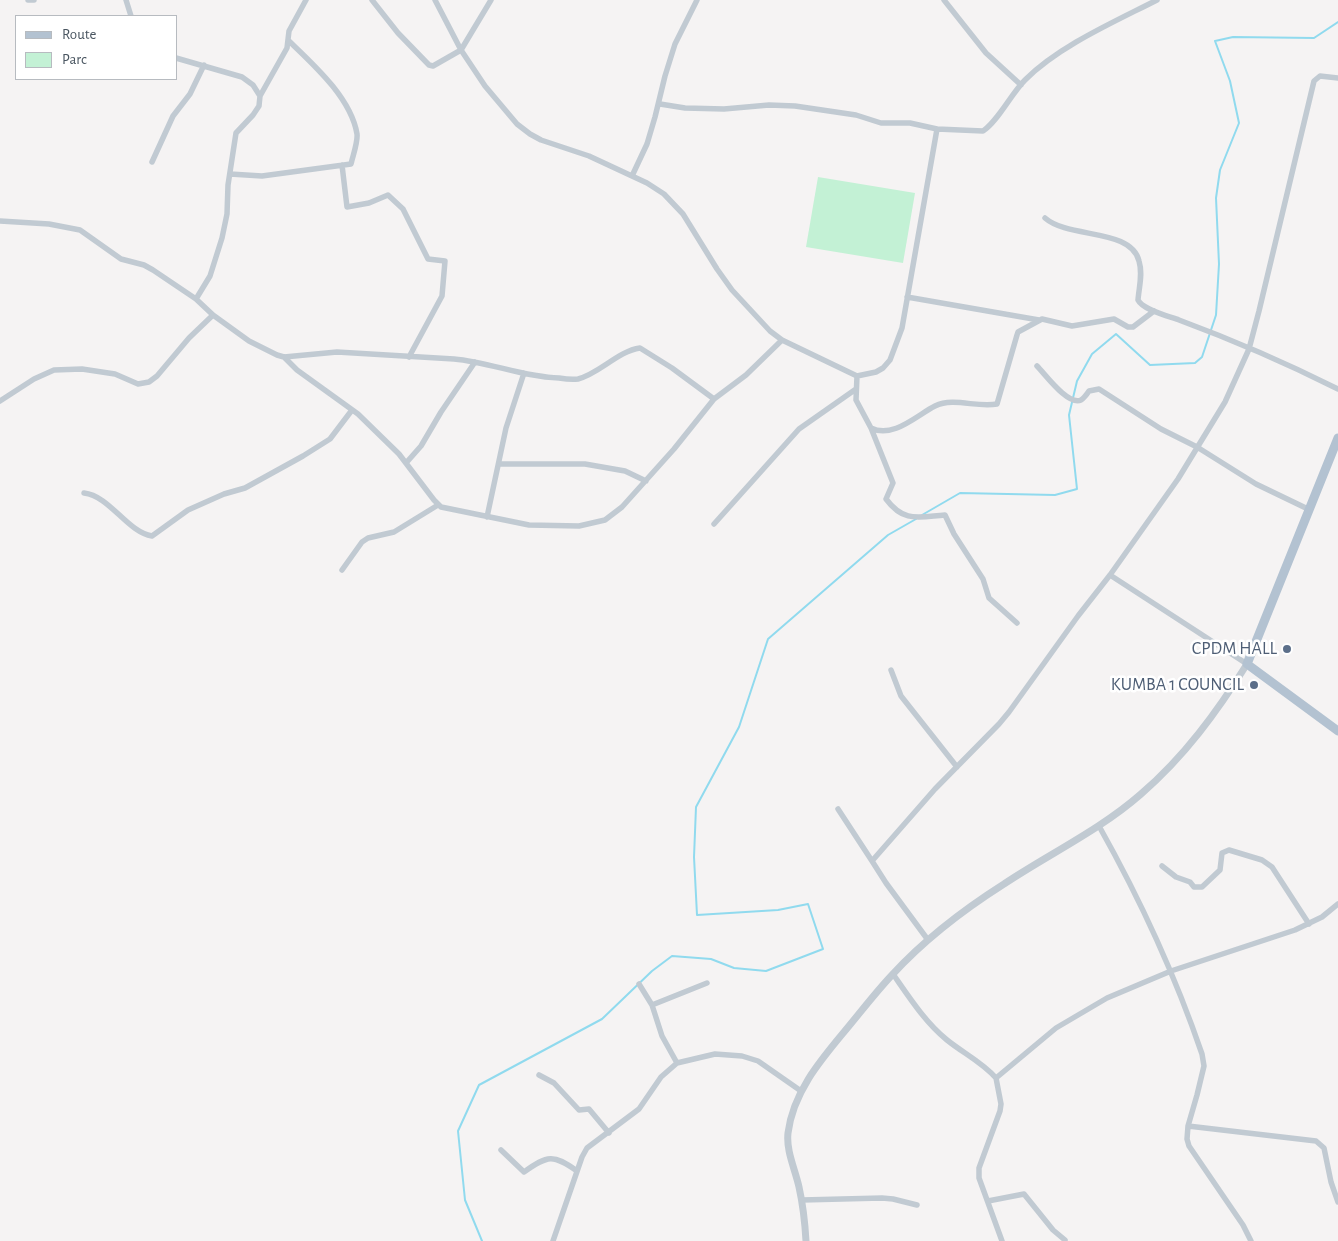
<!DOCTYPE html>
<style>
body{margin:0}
#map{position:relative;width:1338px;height:1241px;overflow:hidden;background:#f5f3f3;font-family:"Alegreya Sans",sans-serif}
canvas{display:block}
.legend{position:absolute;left:15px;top:15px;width:162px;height:65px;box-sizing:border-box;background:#fff;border:1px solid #b7bbc0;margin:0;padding:6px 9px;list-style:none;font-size:15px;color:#4a5661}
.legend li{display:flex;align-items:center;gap:10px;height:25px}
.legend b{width:25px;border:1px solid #b7bbc0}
</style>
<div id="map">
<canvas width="1338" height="1241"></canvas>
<ul class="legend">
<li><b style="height:6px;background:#b3c2d1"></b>Route</li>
<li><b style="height:14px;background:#c3f1d5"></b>Parc</li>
</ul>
</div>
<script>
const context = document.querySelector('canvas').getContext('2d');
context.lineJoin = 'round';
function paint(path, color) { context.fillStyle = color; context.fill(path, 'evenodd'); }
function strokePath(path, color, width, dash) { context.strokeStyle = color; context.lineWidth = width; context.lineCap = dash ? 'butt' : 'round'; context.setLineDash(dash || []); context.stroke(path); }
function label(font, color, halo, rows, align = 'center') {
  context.font = font + ' "Alegreya Sans",sans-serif'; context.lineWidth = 5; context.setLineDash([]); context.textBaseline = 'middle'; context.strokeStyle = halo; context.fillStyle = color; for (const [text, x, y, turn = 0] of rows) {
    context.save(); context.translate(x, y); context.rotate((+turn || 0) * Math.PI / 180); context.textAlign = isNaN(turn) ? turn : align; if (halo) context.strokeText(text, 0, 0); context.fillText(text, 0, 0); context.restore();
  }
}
const green = new Path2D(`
 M818,177L915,193L903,263L806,247Z`);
const stream = new Path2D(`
 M922,515L960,493L1055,495L1077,489L1069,415L1077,381L1092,354L1116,334L1150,365L1195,363L1202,357L1216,315L1219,264L1216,198L1220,170L1239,123L1230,81L1215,41L1233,37L1314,38L1338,22
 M482,1241L465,1200L458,1131L479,1085L602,1019L652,971L672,956L711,959L734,968L766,971L823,949L808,904L778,910L697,915L694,857L696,807L739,727L768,639L888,535L916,519`);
const minor = new Path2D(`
 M28,0H34
 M126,0L131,16
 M372,0L398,33L429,65L433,66L461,50L491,0
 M435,0L461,50L485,86L517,124L530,134L541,140L589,156L647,183L664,194L683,214L717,269L732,290L770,331L782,340L857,376L876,372L883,368L890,360L902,328L937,129L983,131C998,121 1011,94 1025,80C1059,46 1114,22 1157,0
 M944,0L986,53L1021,85
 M176,58L242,77L253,85L260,96
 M660,104L685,108L724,109L769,105L795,106L856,115L881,123H910L937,129
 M152,162L173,116L190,94L204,65
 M342,165L347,207L369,203L388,195L403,209L428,259L445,261L442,296L409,357
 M230,174L262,176L351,164C353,155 358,142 357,134C351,98 314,65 289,41
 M632,176L647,144L655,117L665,76L675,44L697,0
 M1045,218C1069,239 1131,228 1139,261C1143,274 1139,287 1138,300C1143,310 1168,316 1179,320C1233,340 1286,363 1338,389
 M0,221L49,224L80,230L121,259L144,265L153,270L196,299L213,315L249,341L277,355L284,357L337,352L454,359C489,362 523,377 559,378C565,379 572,380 578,379C599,374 618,351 640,348L672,368L714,399L746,375L782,340
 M907,297L1039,320
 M196,299L210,276L222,238L227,214L228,185L236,133L253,115L259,106L260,96L287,48L289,31L306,0
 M284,357L297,370L358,414L399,454L434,500L441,507L529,525L579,526L605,520L622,507L674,449L714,399
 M1037,366C1045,374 1068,406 1081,400C1084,398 1087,394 1089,391L1099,389L1161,429L1197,447L1256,484L1310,510
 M857,376L856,400L871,428C893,439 917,415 935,406C954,397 977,408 997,404L1017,335L1018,332L1042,319L1072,326L1114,319L1128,327H1133L1154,311
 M0,401L34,379L54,370L82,369L115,374L138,384L149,382L157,376L189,338L213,315
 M871,428L893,483L886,499C904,523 918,517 945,515L954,534L983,579L989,598L1017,623
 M406,463L421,446L441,412L475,362
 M499,464H585L625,471L646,481
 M84,493C110,496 127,532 152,536L188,510L224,494L245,488L303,456L330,439L352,410
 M487,517L506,428L524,373
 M714,524L799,429L856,389
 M342,570L362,542L368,538L394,532L438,505
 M1110,575L1247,664
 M891,670L901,696L957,767
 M838,809L872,861
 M1099,826C1140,899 1175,975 1202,1054L1204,1066L1197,1095L1188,1126L1187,1139L1189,1146L1243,1225L1251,1241
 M1162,866L1176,877L1190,882L1194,887H1202L1220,870L1222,853L1229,850L1262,860L1272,867L1309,924
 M928,940L886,883L872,861L935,789L999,724L1009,712L1078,616L1110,575L1178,479L1225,402L1249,349L1259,311L1314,81L1320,76L1338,78
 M893,974C909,997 925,1022 947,1040C963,1053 982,1062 996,1078L1056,1028L1107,998L1171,971L1295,930L1322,917L1338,904
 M639,984L652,1005L662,1036L677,1063
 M652,1005L707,983
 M539,1075L554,1083L579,1110L589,1109L609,1133
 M996,1078L1001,1104L1000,1111L979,1168V1178L1002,1241
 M1188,1126L1316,1141L1324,1148L1331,1182L1338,1202
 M501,1150L524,1172C548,1155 553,1154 577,1171
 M802,1200L882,1198L893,1199L917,1205
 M988,1201L1024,1194L1053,1230L1065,1240
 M553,1241L582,1157L587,1148L639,1109L661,1077L677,1063L715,1054L742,1056L758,1061L801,1091`);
const tertiary = new Path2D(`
 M806,1241C805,1223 803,1205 799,1187C795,1169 786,1151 788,1133C793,1093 819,1062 844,1032C860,1013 875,993 892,975C924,940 963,910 1004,884C1049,854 1100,830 1141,794C1184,757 1217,712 1247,664`);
const primary = new Path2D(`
 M1338,438L1247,664L1338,731`);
const markers = [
 [1287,649,5,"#5c6f8a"],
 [1254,685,5,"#5c6f8a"]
];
const serviceNames = [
 ["CPDM HALL",1277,649],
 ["KUMBA 1 COUNCIL",1244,685]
];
paint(green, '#c3f1d5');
strokePath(stream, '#90daee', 2);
strokePath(minor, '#c1cad2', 5.5);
strokePath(tertiary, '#c1cad2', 7);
strokePath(primary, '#b3c2d1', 9);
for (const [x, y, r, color] of markers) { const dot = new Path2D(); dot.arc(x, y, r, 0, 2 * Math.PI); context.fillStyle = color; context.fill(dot); strokePath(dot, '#fff', 2); }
label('18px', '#4e5e75', '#fff', serviceNames, 'right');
</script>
